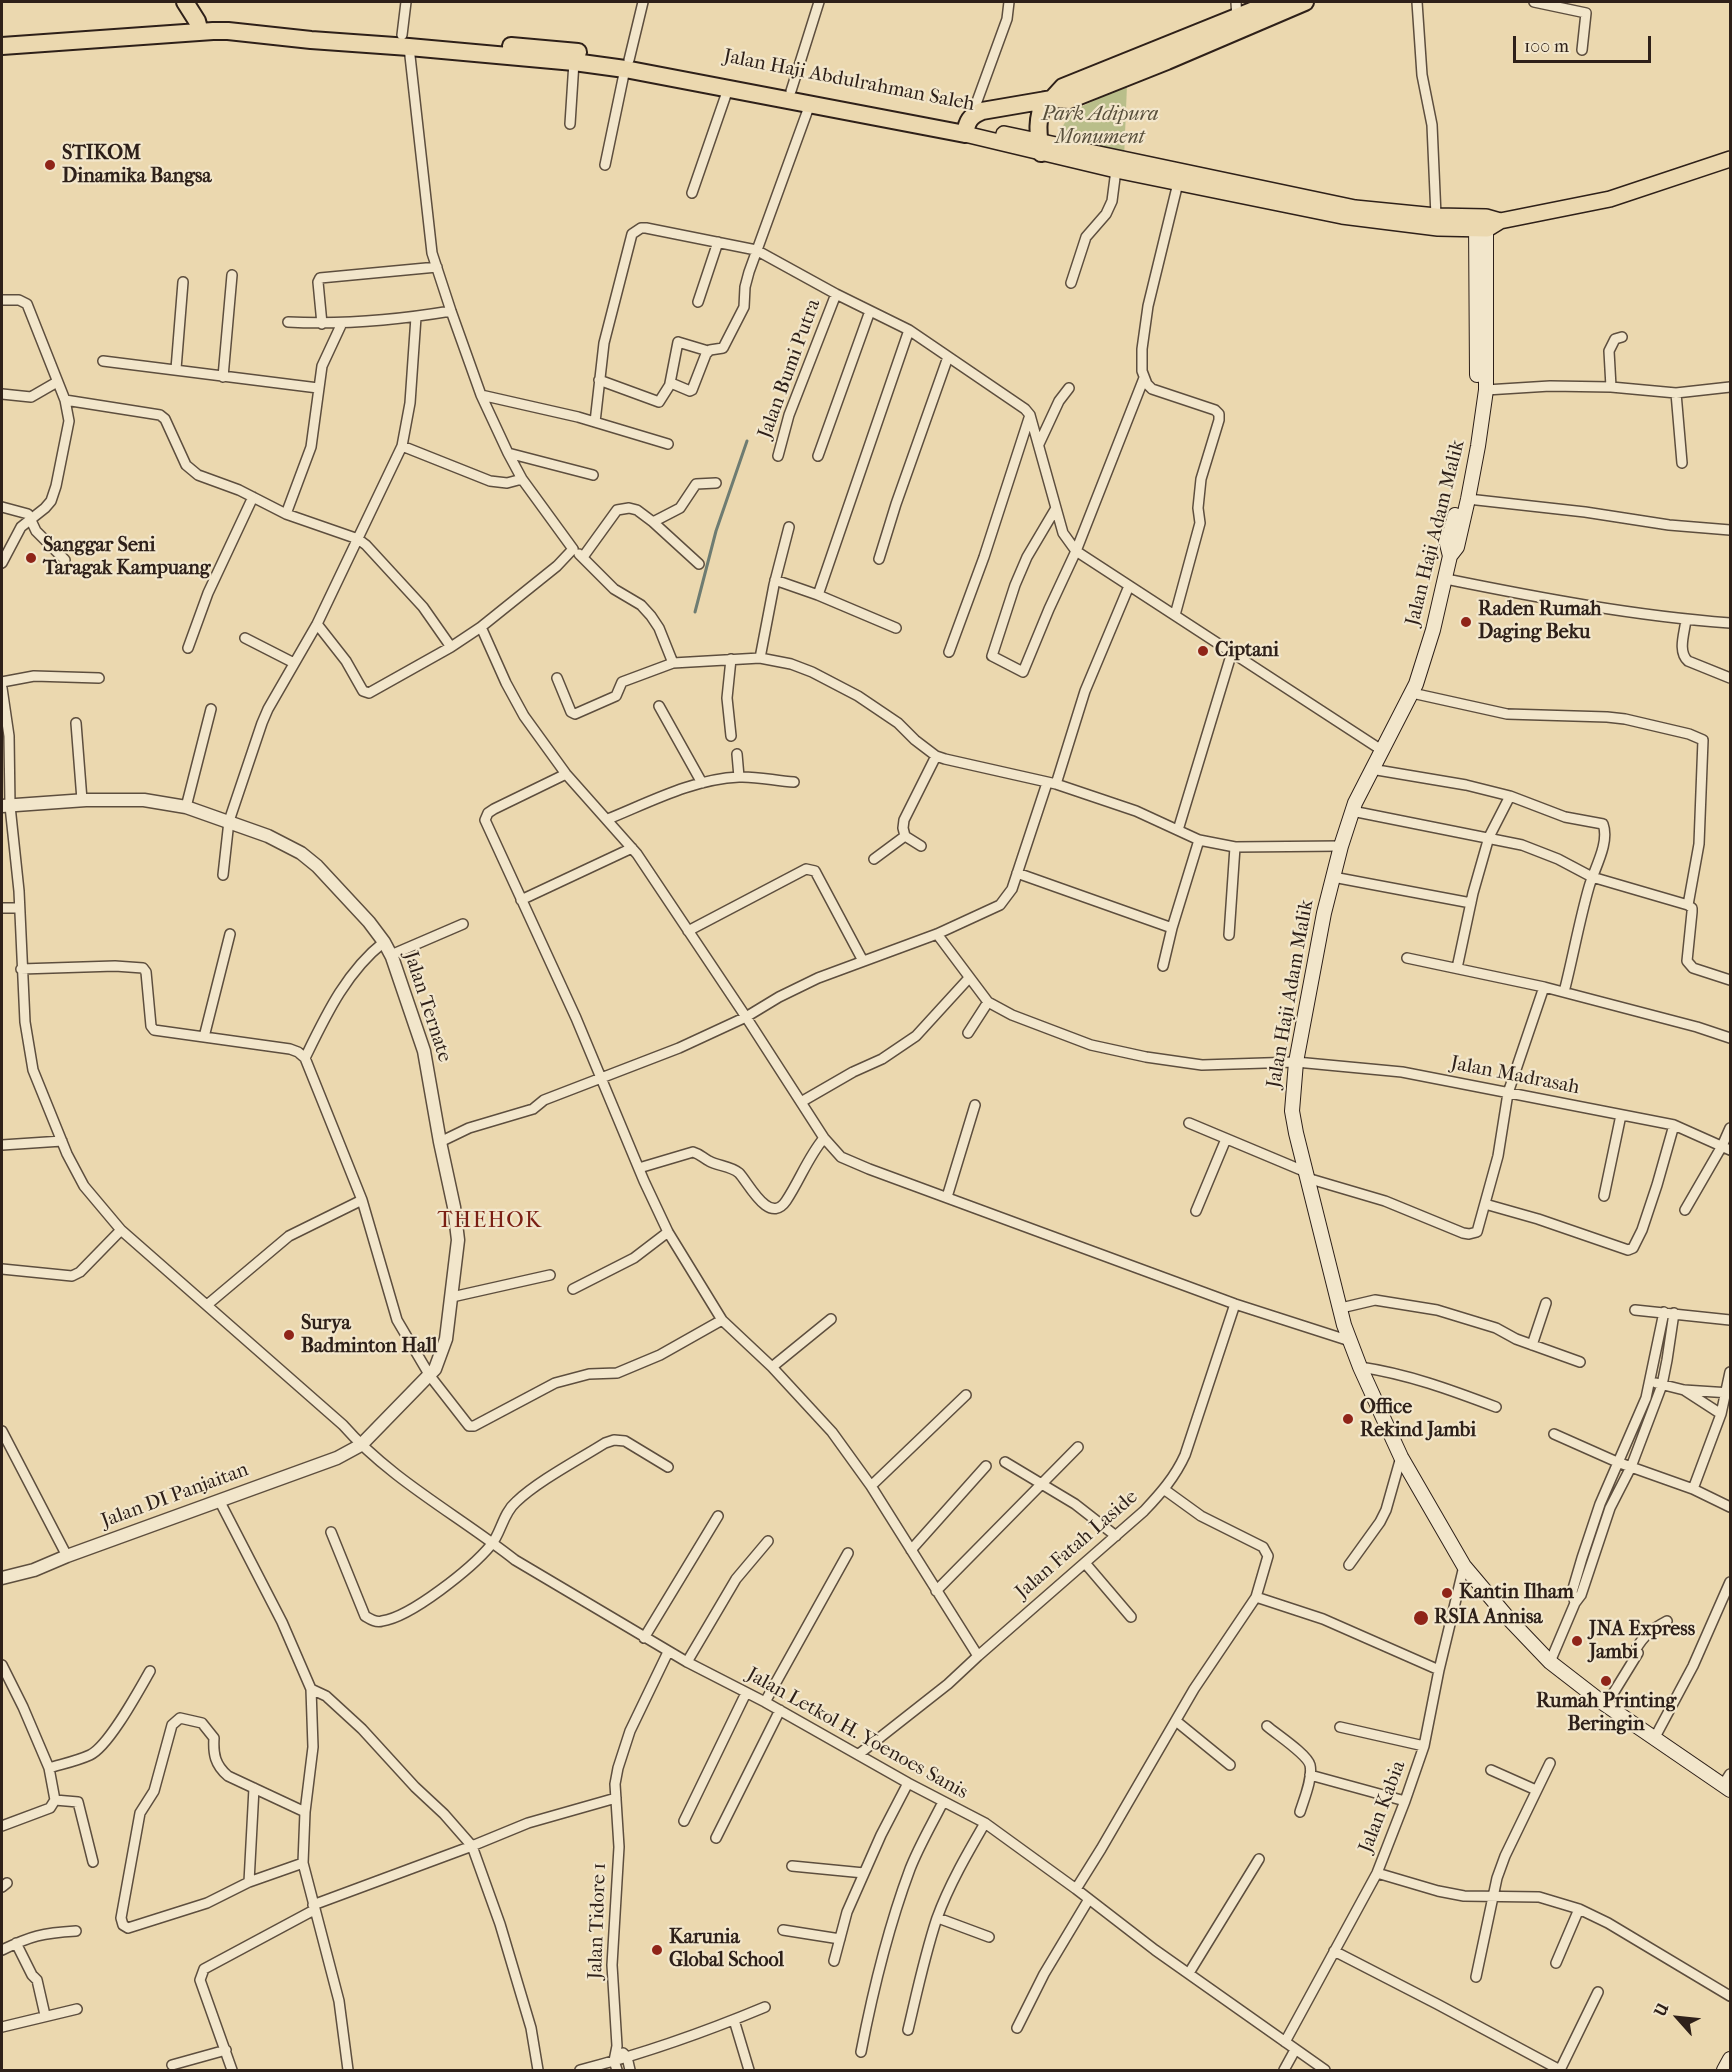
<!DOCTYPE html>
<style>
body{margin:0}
#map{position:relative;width:1732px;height:2072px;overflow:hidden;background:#ebd8af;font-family:"IM FELL French Canon",serif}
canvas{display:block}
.frame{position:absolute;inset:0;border:3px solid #2e2019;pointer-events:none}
.north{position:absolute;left:1648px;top:1988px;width:60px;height:60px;-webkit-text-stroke:4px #f2e6cb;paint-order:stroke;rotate:297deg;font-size:16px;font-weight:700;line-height:24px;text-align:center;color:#2e2019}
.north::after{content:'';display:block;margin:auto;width:21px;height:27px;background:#2e2019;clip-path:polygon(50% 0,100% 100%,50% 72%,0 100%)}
.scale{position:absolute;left:1513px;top:36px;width:138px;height:27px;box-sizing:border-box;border:3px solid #2e2019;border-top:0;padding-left:8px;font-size:18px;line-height:21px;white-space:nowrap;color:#2e2019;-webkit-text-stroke:4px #f2e6cb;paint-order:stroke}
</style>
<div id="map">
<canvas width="1732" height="2072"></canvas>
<div class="frame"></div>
<div class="north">U</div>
<div class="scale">100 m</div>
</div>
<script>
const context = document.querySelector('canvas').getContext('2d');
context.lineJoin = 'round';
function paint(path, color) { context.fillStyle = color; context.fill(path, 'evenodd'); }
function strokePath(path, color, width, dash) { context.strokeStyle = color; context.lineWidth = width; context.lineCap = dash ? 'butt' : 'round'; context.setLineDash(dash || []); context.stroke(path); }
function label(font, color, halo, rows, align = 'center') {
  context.font = font + ' "IM FELL French Canon",serif'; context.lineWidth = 4.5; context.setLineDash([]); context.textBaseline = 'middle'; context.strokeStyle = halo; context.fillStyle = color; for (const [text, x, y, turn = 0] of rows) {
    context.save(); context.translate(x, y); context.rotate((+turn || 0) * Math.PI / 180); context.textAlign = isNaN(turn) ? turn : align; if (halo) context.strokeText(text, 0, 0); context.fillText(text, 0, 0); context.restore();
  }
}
const green = new Path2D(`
 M1127,85L1124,159L1070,144L1063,139L1061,129L1072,111Z`);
const stream = new Path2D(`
 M695,612L716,531L747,441`);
const minor = new Path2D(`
 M1236,2L1237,18
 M1417,2L1422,75L1432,125L1436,216
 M1534,2L1586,13L1582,50
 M402,35L406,2
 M409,47L432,253L451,311L481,395L508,453L522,479L573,549L557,566L481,627L506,683L524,716L566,774L637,854L746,1017L824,1138L841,1157L869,1169L1235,1304L1350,1341
 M629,60L643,2
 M791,91L819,2
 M972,115L1007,19L1009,2
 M570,124L574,62
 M605,165L625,69
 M692,193L728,89
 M1071,283L1086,237L1106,214L1112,201L1116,170
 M2,300H19L27,304L65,400L69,421L56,486L51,501L45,508L21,527L2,563
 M698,302L718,242
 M288,322C343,325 397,320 451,311
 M322,324L318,282L320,278L437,267
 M103,361L318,388
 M176,369L183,282
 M223,377L232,275
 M599,380L659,402L671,383L690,391L692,390L706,354L710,350L723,348L744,307L745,287L749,272L810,104
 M670,383L678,342L708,351
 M1611,387L1609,351L1615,339L1622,337
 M1486,390L1550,386L1611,387L1676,393L1730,387
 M1676,393L1682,463
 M2,394L31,397L57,382
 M481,395L578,417L668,444
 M65,400L160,415L165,419L186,465L198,475L239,490L286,514L358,539L366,545L423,607L451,647
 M595,422L604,343L632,234L641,228H646L756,250L836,294L909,330L1025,409L1030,415L1063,533L1076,551L1383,751
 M1039,444L1059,401L1069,388
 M402,446L490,481L507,483L522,479
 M508,453L593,475
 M778,456L789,415L836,294
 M818,456L870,311
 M1468,499L1585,512L1669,525L1730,530
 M2,507L28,514L36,531L65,560
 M1056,508L1027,557L1015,585L992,656L1023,672L1049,609L1076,551L1144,378
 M286,514L311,447L322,366L342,323
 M653,522L680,508L696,484L716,483
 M579,554L614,589L641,605L651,616L659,628L673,663
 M583,557L617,510L629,508L637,510L653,522L699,564
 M879,559L896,504L948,357
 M1446,579C1540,598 1635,616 1730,623
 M775,580L818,595L896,628
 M818,595L909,330
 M1175,615L1200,523L1198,508L1201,479L1219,420V414L1215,410L1152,389L1147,384L1142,371V349L1148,306L1178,183
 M1686,619C1685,632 1677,651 1688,661L1730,678
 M317,624L346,661L363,691L369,693L451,647L481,627
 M245,638L294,663
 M188,648L208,593L253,497
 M949,652L984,557L1030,415
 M760,658L774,585L789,527
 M731,659L727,698L731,736
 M557,678L571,712L575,714L616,696L622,682L673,663L760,658L791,664L812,672L858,696L898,723L915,740L936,756L945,759L1056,784L1136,811L1199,840L1235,847L1341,846
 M2,682L34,676L99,678
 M2,688L9,736L10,806L19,891L25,1022L33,1070L67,1154L84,1186L121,1230L343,1425C391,1480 458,1515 515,1560L687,1662L765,1702L908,1783L985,1823L1076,1889L1155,1950L1325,2070
 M1412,693L1507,714L1607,717L1625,719L1689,734L1703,740L1699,844L1688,905
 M659,706L702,783
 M76,723L82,800
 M737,754L739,777
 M1371,769L1466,785L1510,796L1565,817L1603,824C1610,843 1594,869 1589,887C1579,922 1573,957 1564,992
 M566,774L494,809L488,813L485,820L576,1018L644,1181L668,1232L722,1320L772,1367L832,1432L871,1486L978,1656
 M1056,784L1085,691L1129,586
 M186,807L211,709
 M1352,811L1522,845L1558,859L1592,877L1688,905L1692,908V912L1687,961L1693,968L1730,980
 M608,819C650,802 693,779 739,777C756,776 776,781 794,782
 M1178,830L1232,652
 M921,846L905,836L903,828L904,820L936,756
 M874,859L905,836
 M1017,873L1172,928
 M223,875L229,821L262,723L268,709L317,624L402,446L410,403L416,317
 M1333,877L1471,903
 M521,900L632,848
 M2,908H18
 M688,931L806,869L815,871L863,961
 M937,934L988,1002L1012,1015L1091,1045L1146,1057L1202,1065L1296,1062L1402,1072L1674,1125L1730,1150
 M1229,935L1235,847
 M391,955L463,924
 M1407,958L1544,987
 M1163,966L1172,928L1199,840
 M1457,968L1473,893L1489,837L1510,796
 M21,969L115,966L143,968L146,972L151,1026L154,1030L290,1049L298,1052L305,1058L344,1155L362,1200L397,1320L430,1376L469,1426H474L555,1383L589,1374L617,1373L660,1355L722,1320
 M968,1033L988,1002
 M204,1037L230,934
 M305,1058C326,1015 346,972 384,942
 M801,1102L853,1072L882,1059L916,1036L969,978
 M1189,1123L1306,1172
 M440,1142L469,1128L533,1109L544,1100L679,1048L746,1017L779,997L818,978L937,934L1000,905L1012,889L1047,783
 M2,1145L62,1141
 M639,1168L693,1152C700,1154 703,1158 709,1161C718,1166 731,1166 739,1173C748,1182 769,1226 786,1201C800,1180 808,1157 824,1138
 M1307,1178L1385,1201L1463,1233L1469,1234L1477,1232L1498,1156L1508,1093L1544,987L1697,1027L1730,1038
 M1604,1196L1621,1115
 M947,1197L975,1105
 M1485,1204L1538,1219L1628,1250L1633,1248L1642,1230L1657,1185L1674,1125
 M1685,1210L1722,1146L1730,1128
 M1196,1211L1226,1139
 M2,1269L72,1276L80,1272L121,1230
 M573,1289L634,1258L668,1232
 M452,1297L550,1275
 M207,1305L289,1236L362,1200
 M1341,1308L1375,1300L1437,1310L1496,1328L1516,1339L1580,1362
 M1635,1310L1730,1320
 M1532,1345L1546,1303
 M772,1367L831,1319
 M1360,1367C1408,1374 1451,1390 1496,1407
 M1656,1383L1684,1390L1730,1393
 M1684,1390L1721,1414
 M2,1431L67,1556
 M1554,1434L1617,1462L1693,1489L1730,1507
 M1005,1462L1075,1504L1116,1536
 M871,1486L966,1395
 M1693,1489L1721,1414L1730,1372
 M219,1500L282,1622L311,1689L313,1747L305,1812L303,1863L339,2001L348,2070
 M331,1532L365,1616C370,1619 376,1623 382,1621C411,1617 472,1568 491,1545C501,1533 503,1513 516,1502C538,1481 578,1460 605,1443L614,1440L625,1441L668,1467
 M911,1550L986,1466
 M1085,1563L1131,1617
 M1349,1565L1380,1522L1386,1510L1401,1457
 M936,1591L1078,1447
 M1256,1597L1323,1619L1439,1670
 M1575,1603L1572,1592L1582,1558L1600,1504L1646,1398L1664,1312
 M644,1638L718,1516
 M687,1662L736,1579L768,1541
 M1550,1662L1575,1603L1581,1595L1610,1508L1631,1467L1662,1385L1667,1360L1674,1313
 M2,1665L23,1707L49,1768L55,1800L50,1808L2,1826
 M311,1689L326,1696L362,1729L415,1787L444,1814L472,1846L500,1924L531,2028L538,2070
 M765,1702L848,1553
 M1606,1705L1638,1653L1636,1649C1644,1635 1652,1629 1667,1621
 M1176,1721L1230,1765
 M1267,1726C1276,1734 1307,1754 1310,1765C1313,1778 1304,1799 1300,1812
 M1340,1727L1424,1746
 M1654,1739L1693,1666L1730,1582
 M859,1754L948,1684L978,1656L1144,1511C1161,1493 1175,1477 1185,1455L1235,1304
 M49,1768C62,1764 77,1761 90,1755C109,1746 139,1690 150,1671
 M1491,1770L1536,1790
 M1310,1775L1405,1801
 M1723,1785L1730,1774
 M55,1800L78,1802L93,1862
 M684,1821L746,1693
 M716,1838L780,1710
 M303,1863L249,1882L207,1903L128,1928L123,1925L121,1918L140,1813L154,1791L172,1725L180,1718L202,1723L214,1738C213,1754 215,1765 228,1776L305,1812
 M792,1866L864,1873
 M1377,1873L1438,1891L1464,1896L1539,1897L1579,1909L1608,1923L1730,1996
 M249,1882L254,1788
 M2,1887L7,1883
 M1076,1889L1101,1849L1194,1689L1256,1597L1268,1556L1263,1547L1201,1516L1165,1490
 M313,1905L472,1846L528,1823L616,1798
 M938,1918L989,1937
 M783,1930L840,1939
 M16,1943L32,1975L37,1980L45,2015
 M2,1950C31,1936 42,1933 76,1931
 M1334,1951L1437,2004L1560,2070
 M834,1961L847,1912L881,1835L908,1783
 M1556,1963L1579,1909
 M1189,1973L1259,1859
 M1476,1977L1497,1878L1505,1856L1550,1763
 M734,2020L749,2070
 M2,2027L77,2009
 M1017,2028L1044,1974L1089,1899
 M908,2030C917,1992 925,1954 937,1918C949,1885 967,1854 985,1823
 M1285,2042L1377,1873L1405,1801L1424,1746L1439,1670L1464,1566
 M861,2052C873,1990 888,1928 910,1869C919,1846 932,1824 943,1802
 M623,2053L627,2057L630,2070
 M172,2065L226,2050
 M232,2070L200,1980L204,1969L314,1910
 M580,2070C643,2054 705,2032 765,2007
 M617,2070L614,2061L617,2046L612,1965L619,1847L615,1784L618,1768L630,1731L668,1652
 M1284,2070L1295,2050
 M1560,2070L1598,1992`);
const tertiary = new Path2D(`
 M2,806L86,800H144L186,807L268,836L301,853L317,866L369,922L384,942L392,957L424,1051L440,1142L454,1207L458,1240L446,1339L435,1369L361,1445L337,1458L67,1556L34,1570L2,1578`);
const secondary = new Path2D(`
 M1486,218V390L1478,446L1468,499L1457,547L1450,556L1433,630L1416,684L1355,803L1341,846L1324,913L1296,1062L1292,1111L1296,1133L1344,1325L1360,1367L1401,1457L1464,1566L1508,1618L1550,1662L1603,1703L1730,1790
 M1476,220L1477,375
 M1450,556L1447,544L1455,515
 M1724,2070L1730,2059`);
const primary = new Path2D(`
 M965,134L1116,170L1342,216L1438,228L1487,229L1500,221L1610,199L1730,159
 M1004,134L1355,208L1436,216L1486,217L1500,221`);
const trunk = new Path2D(`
 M185,2L197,21L200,32
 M2,46L213,31H228L311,40L409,47L574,62L625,69L965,134C967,121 970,116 982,111L1052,99L1069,100L1167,61L1305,2
 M511,46L578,52
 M1052,99L1063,87L1274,2
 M1041,153C1038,134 1036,118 1045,100`);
const markers = [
 [50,165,6,"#8f2418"],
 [31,558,6,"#8f2418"],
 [1466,622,6,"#8f2418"],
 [1203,651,6,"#8f2418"],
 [289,1335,6,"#8f2418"],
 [1348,1419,6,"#8f2418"],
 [1447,1593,6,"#8f2418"],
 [1421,1618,8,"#8f2418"],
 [1577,1641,6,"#8f2418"],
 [1606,1681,6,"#8f2418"],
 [657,1950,6,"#8f2418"]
];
const streetNames = [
 ["Jalan Haji Abdulrahman Saleh",849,81,11],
 ["Jalan Bumi Putra",790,369,-70],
 ["Jalan Haji Adam Malik",1436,533,-76],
 ["Jalan Haji Adam Malik",1291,994,-80],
 ["Jalan Ternate",427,1007,72],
 ["Jalan Madrasah",1515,1076,11],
 ["Jalan DI Panjaitan",175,1496,-20],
 ["Jalan Fatah Laside",1077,1545,-41],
 ["Jalan Letkol H. Yoenoes Sanis",857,1734,29],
 ["Jalan Kabia",1383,1807,-69],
 ["Jalan Tidore 1",598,1921,-88]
];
const parkNames = [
 ["Park Adipura",1100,115],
 ["Monument",1100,138]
];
const poiNames = [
 ["STIKOM",62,154],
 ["Dinamika Bangsa",62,177],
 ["Sanggar Seni",43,546],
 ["Taragak Kampuang",43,569],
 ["Raden Rumah",1478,610],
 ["Daging Beku",1478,633],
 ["Ciptani",1215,651],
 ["Surya",301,1324],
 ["Badminton Hall",301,1347],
 ["Office",1360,1408],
 ["Rekind Jambi",1360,1431],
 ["Kantin Ilham",1459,1593],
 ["RSIA Annisa",1434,1618],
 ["JNA Express",1589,1630],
 ["Jambi",1589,1653],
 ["Rumah Printing",1606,1702,"center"],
 ["Beringin",1606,1725,"center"],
 ["Karunia",669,1938],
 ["Global School",669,1961]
];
const quarterNames = [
 ["THEHOK",490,1222]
];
paint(green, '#b9be8a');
strokePath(stream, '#6e7c72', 3);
strokePath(minor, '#5d4e3e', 12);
strokePath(tertiary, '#5d4e3e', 15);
strokePath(secondary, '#2e2019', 16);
strokePath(primary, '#2e2019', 18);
strokePath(trunk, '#2e2019', 20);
strokePath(minor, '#f2e6cb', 9);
strokePath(tertiary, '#f2e6cb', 12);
strokePath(secondary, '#f2e6cb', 14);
strokePath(primary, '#ebd8af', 15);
strokePath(trunk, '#ebd8af', 16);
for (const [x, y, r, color] of markers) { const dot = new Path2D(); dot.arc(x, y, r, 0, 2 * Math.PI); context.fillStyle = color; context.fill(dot); strokePath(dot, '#f2e6cb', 2); }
label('20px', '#2e2019', '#f2e6cb', streetNames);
label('italic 20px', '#584f3b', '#f2e6cb', parkNames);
label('bold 20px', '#2e2019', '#f2e6cb', poiNames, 'left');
context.letterSpacing = '1.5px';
label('22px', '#7a1f14', '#f2e6cb', quarterNames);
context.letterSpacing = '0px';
</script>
